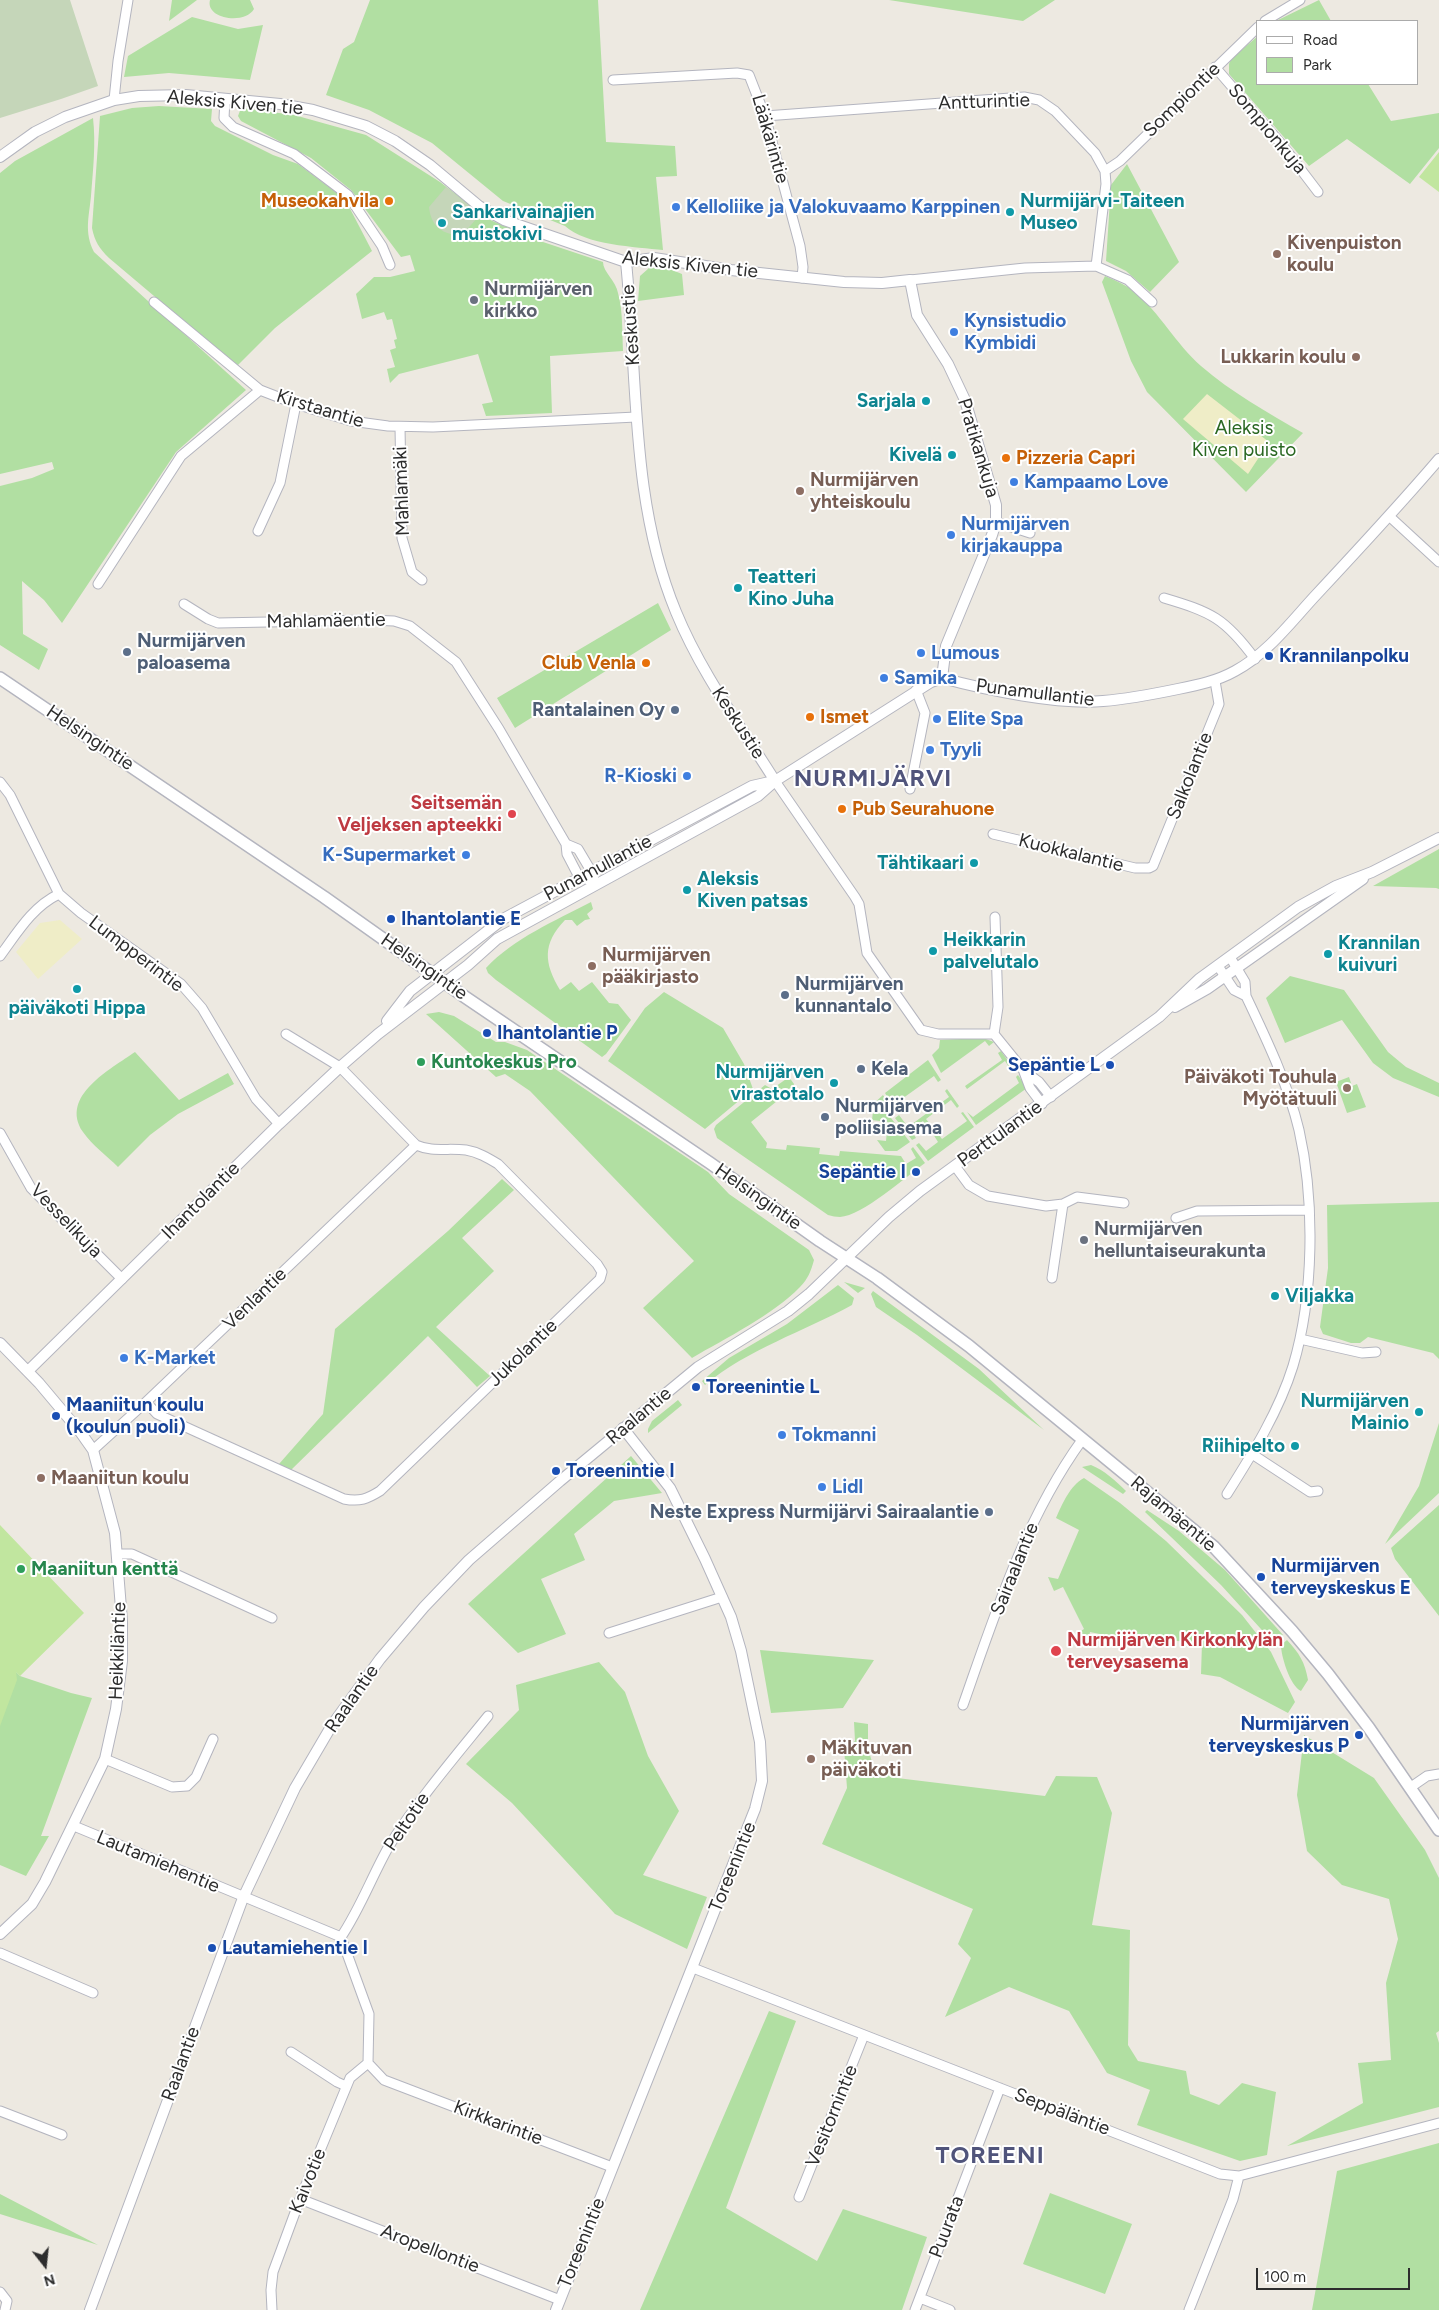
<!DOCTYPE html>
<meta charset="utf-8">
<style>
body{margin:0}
#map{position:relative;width:1439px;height:2310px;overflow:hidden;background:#ede9e1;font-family:Figtree,sans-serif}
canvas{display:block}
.legend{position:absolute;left:1256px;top:20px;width:162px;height:65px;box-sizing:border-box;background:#fff;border:1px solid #ababab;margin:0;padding:6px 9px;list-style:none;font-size:15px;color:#2d2d2d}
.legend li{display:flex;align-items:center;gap:10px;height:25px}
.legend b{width:25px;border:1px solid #ababab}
.north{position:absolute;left:20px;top:2240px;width:50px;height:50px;-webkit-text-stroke:4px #fff;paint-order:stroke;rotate:164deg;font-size:14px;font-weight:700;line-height:20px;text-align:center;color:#2d2d2d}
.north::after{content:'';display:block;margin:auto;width:18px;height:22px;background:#2d2d2d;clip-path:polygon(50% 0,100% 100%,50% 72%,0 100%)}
.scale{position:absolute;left:1256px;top:2268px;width:154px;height:22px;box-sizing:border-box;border:2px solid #2d2d2d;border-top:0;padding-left:6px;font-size:15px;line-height:18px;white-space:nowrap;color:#2d2d2d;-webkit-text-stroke:4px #fff;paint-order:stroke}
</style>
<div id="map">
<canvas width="1439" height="2310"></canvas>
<ul class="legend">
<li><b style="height:6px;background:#fff"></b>Road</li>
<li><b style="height:14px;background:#b1dfa2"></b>Park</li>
</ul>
<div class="north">N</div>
<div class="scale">100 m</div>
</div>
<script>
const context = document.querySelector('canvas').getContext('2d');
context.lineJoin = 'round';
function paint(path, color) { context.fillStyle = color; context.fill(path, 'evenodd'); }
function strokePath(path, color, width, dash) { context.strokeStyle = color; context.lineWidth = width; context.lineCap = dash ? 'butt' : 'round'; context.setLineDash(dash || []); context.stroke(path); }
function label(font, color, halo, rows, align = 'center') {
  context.font = font + ' Figtree,sans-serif'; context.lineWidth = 4; context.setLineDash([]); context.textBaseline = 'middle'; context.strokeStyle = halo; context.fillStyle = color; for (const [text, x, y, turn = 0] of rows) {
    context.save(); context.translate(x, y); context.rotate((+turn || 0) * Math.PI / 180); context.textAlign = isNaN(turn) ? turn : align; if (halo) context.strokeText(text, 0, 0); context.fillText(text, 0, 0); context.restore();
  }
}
const green = new Path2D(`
 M172,0H197L169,21Z
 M210,0H250L254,9C245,25 205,19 210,0Z
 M370,0H598L606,142L675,146L677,176L656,177L663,250C636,247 585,245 565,226L503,201L432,143L369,110L326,95L343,49L354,42Z
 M889,0H1055L1023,21Z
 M1319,0L1331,21H1276Z
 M192,17L238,29L263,25L250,80L169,73L124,77L128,56Z
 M1258,36V84H1368L1391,121L1439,113V148L1410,184L1347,139L1309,166L1229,74V64L1231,59Z
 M159,106L212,109L211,121L215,126L273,155L298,164L345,199L372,251L275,328L237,366L109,258C99,248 95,242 92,228L100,116L132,108Z
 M241,108L294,115L366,135L440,182L488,219L537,240L603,262C603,272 616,281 618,293C623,311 622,332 623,351L550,356L552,413L486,416L482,404L493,402L478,354L399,374L390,383L387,369L395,367L390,350L396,348L394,340L397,339L392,319L387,320L384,312L362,319L356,294L374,277H390L415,271L410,255L401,257L351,190L311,158L241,121L238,116Z
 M93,118C96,144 93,170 91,196C89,217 84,232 94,252L246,390L176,452L62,623L44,600L22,581L23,634L48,649L39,670L0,645V486L32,478L54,469L52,462L0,474V173L15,161Z
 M1127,164L1179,262L1150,292L1126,271L1106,261L1111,185Z
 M649,268H667L682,274L684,295L638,301L640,276Z
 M1105,276C1115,280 1126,285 1135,292C1159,312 1176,344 1201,366C1231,392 1268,413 1303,433L1246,492L1147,392L1131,361L1102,282Z
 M658,603L671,630L515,728L497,698Z
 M1439,849V889L1436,888L1373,886Z
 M591,902L593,909L587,914L590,919L585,920L577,926L572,920H565C542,944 544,963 560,990L571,982L579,991L592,982L609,1003L618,1004L631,1020L606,1054L602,1057L496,980L488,973L486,968C514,938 555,921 591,902Z
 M1290,976L1344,990L1388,1052L1406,1067L1439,1083V1097L1393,1078L1373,1063L1342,1020L1285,1043L1266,998Z
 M664,992L723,1028L744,1064L753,1089L705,1129L608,1061L645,1008Z
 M439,1012L454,1016L496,1042H505L527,1050L708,1172L729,1194L809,1250L814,1260C811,1271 808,1279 800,1287C773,1315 726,1338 692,1358L643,1308L694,1261L530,1091L505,1074L496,1077L426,1014Z
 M983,1038L994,1042L989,1046L985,1041L941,1073L932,1055L939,1048L940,1040Z
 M1001,1051L1011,1065L1009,1067L1005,1061L967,1089L965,1086L1002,1060L998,1053Z
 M135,1052L179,1100L228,1073L234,1084L178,1114L150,1135L118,1167C107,1156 92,1145 83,1132C59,1096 111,1069 135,1052Z
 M928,1060L941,1080L938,1082L934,1076L892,1106L896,1112L893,1115L888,1110L889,1100L885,1093Z
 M1018,1075L1027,1088L976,1125L967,1112L973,1117L1019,1083L1016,1077Z
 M789,1077L794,1084L792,1089L751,1122L767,1143L766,1148L786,1150L787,1145L820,1148L819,1154L839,1156L840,1151L901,1156L906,1164L916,1158L911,1149L913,1147L925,1163C907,1176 862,1216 840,1217C836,1217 832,1216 828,1215L717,1138L714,1129L716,1125L765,1085L772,1089Z
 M1349,1077L1352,1086L1357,1084L1366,1107L1347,1113L1336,1082Z
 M947,1089L959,1106L957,1108L951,1100L926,1119L930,1124L927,1127L923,1121L910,1129L916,1138L912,1140L895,1118L899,1115L908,1127L949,1097L945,1091Z
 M883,1095L886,1100L885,1108L871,1106Z
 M873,1111L887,1113L910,1142L897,1151H885L877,1140L886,1141L888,1122L872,1120Z
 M963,1112L974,1127L928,1161L916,1145L919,1143L926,1151L938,1142L933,1134L936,1131L942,1139L967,1121L961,1113Z
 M502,1179L514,1190L462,1238L494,1271L436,1327L490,1376L477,1387L428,1336L291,1470L279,1464L323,1414L335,1329L448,1231Z
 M1439,1202V1359L1433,1353L1368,1337L1360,1343H1351L1323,1334L1320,1327L1328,1268L1327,1205Z
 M844,1282L865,1288L858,1293Z
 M838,1285L854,1298L852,1305C803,1332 748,1349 705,1385L702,1381L729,1358L787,1324Z
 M873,1291L979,1369L1044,1430L917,1335L876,1307L871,1294Z
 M678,1400L682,1405L648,1433V1429L652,1421Z
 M1439,1423V1493L1385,1544L1419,1486Z
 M631,1456L662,1493L614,1501L574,1534L585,1560L541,1579L566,1634L518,1653L468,1604Z
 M1091,1465C1104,1470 1116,1481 1126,1491L1123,1494L1082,1467Z
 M1084,1478L1120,1503L1166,1541L1242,1615L1271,1652L1295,1702L1288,1713L1220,1677L1201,1674L1202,1643L1140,1638L1124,1634L1119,1638L1090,1632L1088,1641L1079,1638L1076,1634L1084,1629L1063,1587L1054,1591L1048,1577L1058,1579L1079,1530L1056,1518C1062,1505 1070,1485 1084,1478Z
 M1439,1505V1616L1395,1559L1391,1548Z
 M1147,1510L1179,1531L1225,1570L1283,1635L1278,1639H1270L1221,1585L1145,1512Z
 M1287,1640C1299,1653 1305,1662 1308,1680L1301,1691C1290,1686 1281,1656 1281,1645Z
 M760,1650L874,1660L843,1708L771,1713Z
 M0,1655L20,1676L71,1693L92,1698L41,1836H49L26,1876L0,1865Z
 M599,1662L625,1692L648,1756L679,1811L643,1875L707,1897L687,1949L615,1914L512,1803L466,1764L519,1710L516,1685Z
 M854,1722L868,1724V1748L874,1769L897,1778L1045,1796L1056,1776L1097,1777L1112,1813L1092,1925L1130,1930L1128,2045L1138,2061L1186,2071L1190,2094L1219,2105L1242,2083L1276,2092L1267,2155L1240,2161L1137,2125L1150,2090L1107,2073L1069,2011L1009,1987L945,2017L971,1958L958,1944L973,1909L822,1844L847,1788L844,1748L855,1741Z
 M1304,1735L1374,1778L1425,1850L1439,1878V2031L1436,2033L1439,2043V2107L1287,2146L1363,2103L1358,2063L1391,2060L1386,1983L1398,1939L1389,1899L1342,1885L1307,1851L1297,1795Z
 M769,2011L796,2021L726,2208L817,2261L843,2209L927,2237L902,2310H640Z
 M1439,2143V2310H1312L1337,2171Z
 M1050,2193L1132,2224L1105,2294L1023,2264Z
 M0,2194L98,2245L0,2214Z`);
const sand = new Path2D(`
 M1207,394L1269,442L1248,474L1183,419Z
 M60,920L82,939L38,979L16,952L40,923Z`);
const cemetery = new Path2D(`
 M0,0H70L98,86L61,99L0,118Z
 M446,187L479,213V216L462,235C443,235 431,227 429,207Z`);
const pitch = new Path2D(`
 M1439,152V192L1419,177Z
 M0,1525L84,1613L20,1676L16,1672L17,1680L0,1726Z`);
const minor = new Path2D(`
 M1265,21L1300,0
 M1215,67L1283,146L1318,192
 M613,80L737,73L749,75L765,116L800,246L803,267L802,278
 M225,99L224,118L233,127L294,154L348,195L382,246L390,265
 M114,100L118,61L128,0
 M765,116L1024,97L1039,100L1055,111L1095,153L1105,171L1106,184L1096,266
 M1105,171L1120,161L1258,27
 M910,280L1025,268L1096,266L1128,280L1152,302
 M154,302L260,390L296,404L351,421L388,426L433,427L636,417
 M400,427L402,538L412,572L422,580
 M1389,516L1439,562
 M996,522L1030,533
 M258,531L280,483L296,404
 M98,584L181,456L260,390
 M1164,598C1211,612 1225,618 1255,659
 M184,604L208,619L218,623L369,620L394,621L410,626L456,662L499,729L566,844L567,854L579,877L598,883
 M775,781L855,897L859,904L867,953L921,1030L938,1034H994L1024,1071L1039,1082L1051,1097
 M0,782L10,795L59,894L81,913L181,984L202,1008L256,1099L279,1124
 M910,789L925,713L916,690
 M993,834L1135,868H1149L1153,866L1219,704L1215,681
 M566,844L578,849L594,876
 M0,956C17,933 32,907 59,894
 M1218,966L1234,990L1246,996
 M994,1034L998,1007L995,917
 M1024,1072L1030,1088L1042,1104
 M0,1133L31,1188L122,1279
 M955,1166L969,1185L988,1196L1046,1206L1063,1204L1077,1197L1124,1203
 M1176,1218L1197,1211L1308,1210
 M1052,1278L1063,1204
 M1300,1339L1362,1353L1376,1352
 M146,1402L157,1414L344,1499C360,1502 367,1499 380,1491L600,1279L602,1272L597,1264L498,1164C488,1158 478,1152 466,1150C449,1148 431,1152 416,1145L340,1067L286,1034
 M93,1450L146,1402L416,1145
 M1252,1454L1310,1492L1318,1491
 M1227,1494C1253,1453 1279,1411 1293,1366C1314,1296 1315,1201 1299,1130C1288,1084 1266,1038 1246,996L1245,982L1230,957
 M117,1554H132L272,1618
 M609,1633L722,1597
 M963,1705C995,1614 1025,1519 1082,1440
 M105,1759L172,1787L187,1786L196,1777L213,1739
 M1411,1787L1427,1776L1439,1774
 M74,1826L341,1937L369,2014L368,2063L384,2080L612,2167
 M341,1937C360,1909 372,1876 389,1846C418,1800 454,1758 488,1716
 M0,1953L93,1993
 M693,1968L1220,2174L1239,2176L1439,2123
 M291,2052L337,2082L346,2086
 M0,2111L62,2135
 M799,2197L864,2035
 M300,2199L560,2300
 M0,2292L7,2301L5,2310
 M920,2298L950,2310
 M272,2310L271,2290L273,2272L300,2199L350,2078L368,2063
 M915,2310L1000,2088
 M1189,2310L1233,2199L1239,2176`);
const tertiary = new Path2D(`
 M0,157L35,132L65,117L114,100L139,96L186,95L280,104L313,110L366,126L395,141L430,165L479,206L504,220L626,262L654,258L731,270L844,282L882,283L910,280L917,315L948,364L965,400L996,505V522L992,535L946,646L942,678
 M626,262C638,378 630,501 676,612C701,673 740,725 775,781
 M1175,1007L1207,989L1363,879
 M387,1021L410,991L503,919L752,786L774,781
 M0,1343L39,1383L81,1433L93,1450L115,1533L122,1621V1661L116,1709L105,1759L45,1882L32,1904L0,1934
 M28,1371L279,1124L340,1067L378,1034L468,965L497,939L758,796L775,781L931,682L942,678C986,690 1059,705 1103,701C1128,699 1154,694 1178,689C1198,685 1217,681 1235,671C1267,654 1291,622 1315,596C1357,551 1399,506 1439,459
 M90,2310L243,1898L295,1788L332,1725L380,1659L424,1607L469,1560L560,1481L698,1367L788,1311L809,1294L889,1217L920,1191L1159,1017L1199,979L1298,907L1336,886L1372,872L1439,838
 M556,2310L755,1809L762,1781L760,1742L741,1651L731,1617L705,1559L670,1488L623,1428`);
const secondary = new Path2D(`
 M0,678L324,897L465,997L710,1163L820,1241L877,1278L969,1346L1214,1547L1292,1631L1328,1674L1369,1728L1439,1830`);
const markers = [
 [389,201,5,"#e8710a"],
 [676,207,5,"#3f7fe0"],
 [1010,212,5,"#0f9aa8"],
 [442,223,5,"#0f9aa8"],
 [1277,254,5,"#8d6e63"],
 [474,300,5,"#6b7280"],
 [954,332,5,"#3f7fe0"],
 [1356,357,5,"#8d6e63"],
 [926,401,5,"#0f9aa8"],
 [952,455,5,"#0f9aa8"],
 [1006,458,5,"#e8710a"],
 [1014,482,5,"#3f7fe0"],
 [800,491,5,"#8d6e63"],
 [951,535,5,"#3f7fe0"],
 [738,588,5,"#0f9aa8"],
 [127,652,5,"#5c6f8a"],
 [921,653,5,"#3f7fe0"],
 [1269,656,5,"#1a4fb4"],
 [646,663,5,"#e8710a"],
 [884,678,5,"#3f7fe0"],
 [675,710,5,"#5c6f8a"],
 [810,717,5,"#e8710a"],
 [937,719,5,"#3f7fe0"],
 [930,750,5,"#3f7fe0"],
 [687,776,5,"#3f7fe0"],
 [842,809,5,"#e8710a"],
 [512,814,5,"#e0444e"],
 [466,855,5,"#3f7fe0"],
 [974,863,5,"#0f9aa8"],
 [687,890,5,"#0f9aa8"],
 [391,919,5,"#1a4fb4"],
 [933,951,5,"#0f9aa8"],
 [1328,954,5,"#0f9aa8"],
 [592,966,5,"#8d6e63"],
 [77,989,5,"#0f9aa8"],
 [785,995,5,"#5c6f8a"],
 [487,1033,5,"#1a4fb4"],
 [421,1062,5,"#2e9e5b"],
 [1110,1065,5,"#1a4fb4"],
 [861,1069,5,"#5c6f8a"],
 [834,1083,5,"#0f9aa8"],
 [1347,1088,5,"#8d6e63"],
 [825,1117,5,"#5c6f8a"],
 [916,1172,5,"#1a4fb4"],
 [1084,1240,5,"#6b7280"],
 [1275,1296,5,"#0f9aa8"],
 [124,1358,5,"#3f7fe0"],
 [696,1387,5,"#1a4fb4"],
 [1419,1412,5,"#0f9aa8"],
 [56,1416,5,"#1a4fb4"],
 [782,1435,5,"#3f7fe0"],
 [1295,1446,5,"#0f9aa8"],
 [556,1471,5,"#1a4fb4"],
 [41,1478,5,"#8d6e63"],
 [822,1487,5,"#3f7fe0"],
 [989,1512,5,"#5c6f8a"],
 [21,1569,5,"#2e9e5b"],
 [1261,1577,5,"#1a4fb4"],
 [1056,1651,6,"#e0444e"],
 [1359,1735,5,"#1a4fb4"],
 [811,1759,5,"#8d6e63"],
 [212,1948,5,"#1a4fb4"]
];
const streetNames = [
 ["Sompiontie",1182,100,-44],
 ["Antturintie",984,102,-2],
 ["Aleksis Kiven tie",235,103,5],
 ["Sompionkuja",1267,129,50],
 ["Lääkärintie",770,139,74],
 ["Aleksis Kiven tie",690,265,6],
 ["Keskustie",631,325,-94],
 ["Kirstaantie",320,409,17],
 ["Pratikankuja",978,448,73],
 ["Mahlamäki",402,491,-92],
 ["Mahlamäentie",326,621,-1],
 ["Punamullantie",1035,693,7],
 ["Keskustie",738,723,57],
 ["Helsingintie",90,738,34],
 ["Salkolantie",1190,776,-68],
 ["Kuokkalantie",1071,853,14],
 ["Punamullantie",598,868,-28],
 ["Lumpperintie",136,954,37],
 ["Helsingintie",424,967,35],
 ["Perttulantie",1000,1134,-36],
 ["Helsingintie",758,1197,35],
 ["Ihantolantie",201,1201,-45],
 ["Vesselikuja",66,1221,46],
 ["Venlantie",255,1299,-44],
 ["Jukolantie",523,1353,-44],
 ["Raalantie",639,1416,-40],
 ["Rajamäentie",1173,1514,40],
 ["Sairaalantie",1015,1569,-68],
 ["Heikkiläntie",118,1651,-88],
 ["Raalantie",352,1699,-55],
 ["Peltotie",407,1822,-56],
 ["Lautamiehentie",158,1862,23],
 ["Toreenintie",733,1867,-68],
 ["Raalantie",181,2064,-70],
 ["Seppäläntie",1062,2112,21],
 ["Vesitornintie",832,2116,-68],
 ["Kirkkarintie",498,2123,21],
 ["Kaivotie",308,2181,-68],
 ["Puurata",947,2227,-69],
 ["Toreenintie",582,2243,-68],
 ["Aropellontie",430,2249,21]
];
const foodNames = [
 ["Museokahvila",379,201,"right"],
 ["Pizzeria Capri",1016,458],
 ["Club Venla",636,663,"right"],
 ["Ismet",820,717],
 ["Pub Seurahuone",852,809]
];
const cultureNames = [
 ["Nurmijärvi-Taiteen",1020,201],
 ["Museo",1020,223],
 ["Sankarivainajien",452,212],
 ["muistokivi",452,234],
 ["Sarjala",916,401,"right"],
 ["Kivelä",942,455,"right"],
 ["Teatteri",748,577],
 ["Kino Juha",748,599],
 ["Tähtikaari",964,863,"right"],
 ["Aleksis",697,879],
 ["Kiven patsas",697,901],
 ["Heikkarin",943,940],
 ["palvelutalo",943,962],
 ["Krannilan",1338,943],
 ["kuivuri",1338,965],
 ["päiväkoti Hippa",77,1008,"center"],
 ["Nurmijärven",824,1072,"right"],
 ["virastotalo",824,1094,"right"],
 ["Viljakka",1285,1296],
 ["Nurmijärven",1409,1401,"right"],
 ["Mainio",1409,1423,"right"],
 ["Riihipelto",1285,1446,"right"]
];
const shopNames = [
 ["Kelloliike ja Valokuvaamo Karppinen",686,207],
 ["Kynsistudio",964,321],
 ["Kymbidi",964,343],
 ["Kampaamo Love",1024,482],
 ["Nurmijärven",961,524],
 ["kirjakauppa",961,546],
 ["Lumous",931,653],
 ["Samika",894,678],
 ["Elite Spa",947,719],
 ["Tyyli",940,750],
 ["R-Kioski",677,776,"right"],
 ["K-Supermarket",456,855,"right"],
 ["K-Market",134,1358],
 ["Tokmanni",792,1435],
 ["Lidl",832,1487]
];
const educationNames = [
 ["Kivenpuiston",1287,243],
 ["koulu",1287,265],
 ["Lukkarin koulu",1346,357,"right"],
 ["Nurmijärven",810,480],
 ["yhteiskoulu",810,502],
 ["Nurmijärven",602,955],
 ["pääkirjasto",602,977],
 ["Päiväkoti Touhula",1337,1077,"right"],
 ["Myötätuuli",1337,1099,"right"],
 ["Maaniitun koulu",51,1478],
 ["Mäkituvan",821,1748],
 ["päiväkoti",821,1770]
];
const worshipNames = [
 ["Nurmijärven",484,289],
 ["kirkko",484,311],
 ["Nurmijärven",1094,1229],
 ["helluntaiseurakunta",1094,1251]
];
const parkNames = [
 ["Aleksis",1244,428],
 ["Kiven puisto",1244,450]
];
const serviceNames = [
 ["Nurmijärven",137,641],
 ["paloasema",137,663],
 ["Rantalainen Oy",665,710,"right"],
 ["Nurmijärven",795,984],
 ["kunnantalo",795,1006],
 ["Kela",871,1069],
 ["Nurmijärven",835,1106],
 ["poliisiasema",835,1128],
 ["Neste Express Nurmijärvi Sairaalantie",979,1512,"right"]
];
const transitNames = [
 ["Krannilanpolku",1279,656],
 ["Ihantolantie E",401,919],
 ["Ihantolantie P",497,1033],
 ["Sepäntie L",1100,1065,"right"],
 ["Sepäntie I",906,1172,"right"],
 ["Toreenintie L",706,1387],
 ["Maaniitun koulu",66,1405],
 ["(koulun puoli)",66,1427],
 ["Toreenintie I",566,1471],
 ["Nurmijärven",1271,1566],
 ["terveyskeskus E",1271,1588],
 ["Nurmijärven",1349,1724,"right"],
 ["terveyskeskus P",1349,1746,"right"],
 ["Lautamiehentie I",222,1948]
];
const healthNames = [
 ["Seitsemän",502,803],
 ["Veljeksen apteekki",502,825],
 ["Nurmijärven Kirkonkylän",1067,1640,"left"],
 ["terveysasema",1067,1662,"left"]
];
const leisureNames = [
 ["Kuntokeskus Pro",431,1062],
 ["Maaniitun kenttä",31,1569]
];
const districtNames = [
 ["NURMIJÄRVI",873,779],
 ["TOREENI",990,2156]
];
paint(green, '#b1dfa2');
paint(sand, '#efedc7');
paint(cemetery, '#c5d6b9');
paint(pitch, '#c1e69f');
strokePath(minor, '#b4b5bf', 11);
strokePath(tertiary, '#b4b5bf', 12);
strokePath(secondary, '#b4b5bf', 14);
strokePath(minor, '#fff', 9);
strokePath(tertiary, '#fff', 10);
strokePath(secondary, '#fff', 11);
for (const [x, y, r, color] of markers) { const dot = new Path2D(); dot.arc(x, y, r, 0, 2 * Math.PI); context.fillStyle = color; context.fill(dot); strokePath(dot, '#fff', 2); }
label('19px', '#2d2d2d', '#fff', streetNames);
label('bold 19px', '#c56008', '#fff', foodNames, 'left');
label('bold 19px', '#0d838f', '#fff', cultureNames, 'left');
label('bold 19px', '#366cbe', '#fff', shopNames, 'left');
label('bold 19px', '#785e54', '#fff', educationNames, 'left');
label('bold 19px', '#5b616d', '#fff', worshipNames, 'left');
label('19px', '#296721', '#fff', parkNames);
label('bold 19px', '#4e5e75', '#fff', serviceNames, 'left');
label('bold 19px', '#164399', '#fff', transitNames, 'left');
label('bold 19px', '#be3a42', '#fff', healthNames, 'right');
label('bold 19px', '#27864d', '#fff', leisureNames, 'left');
context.letterSpacing = '1px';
label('bold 24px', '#50547b', '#fff', districtNames);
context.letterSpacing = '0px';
</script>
